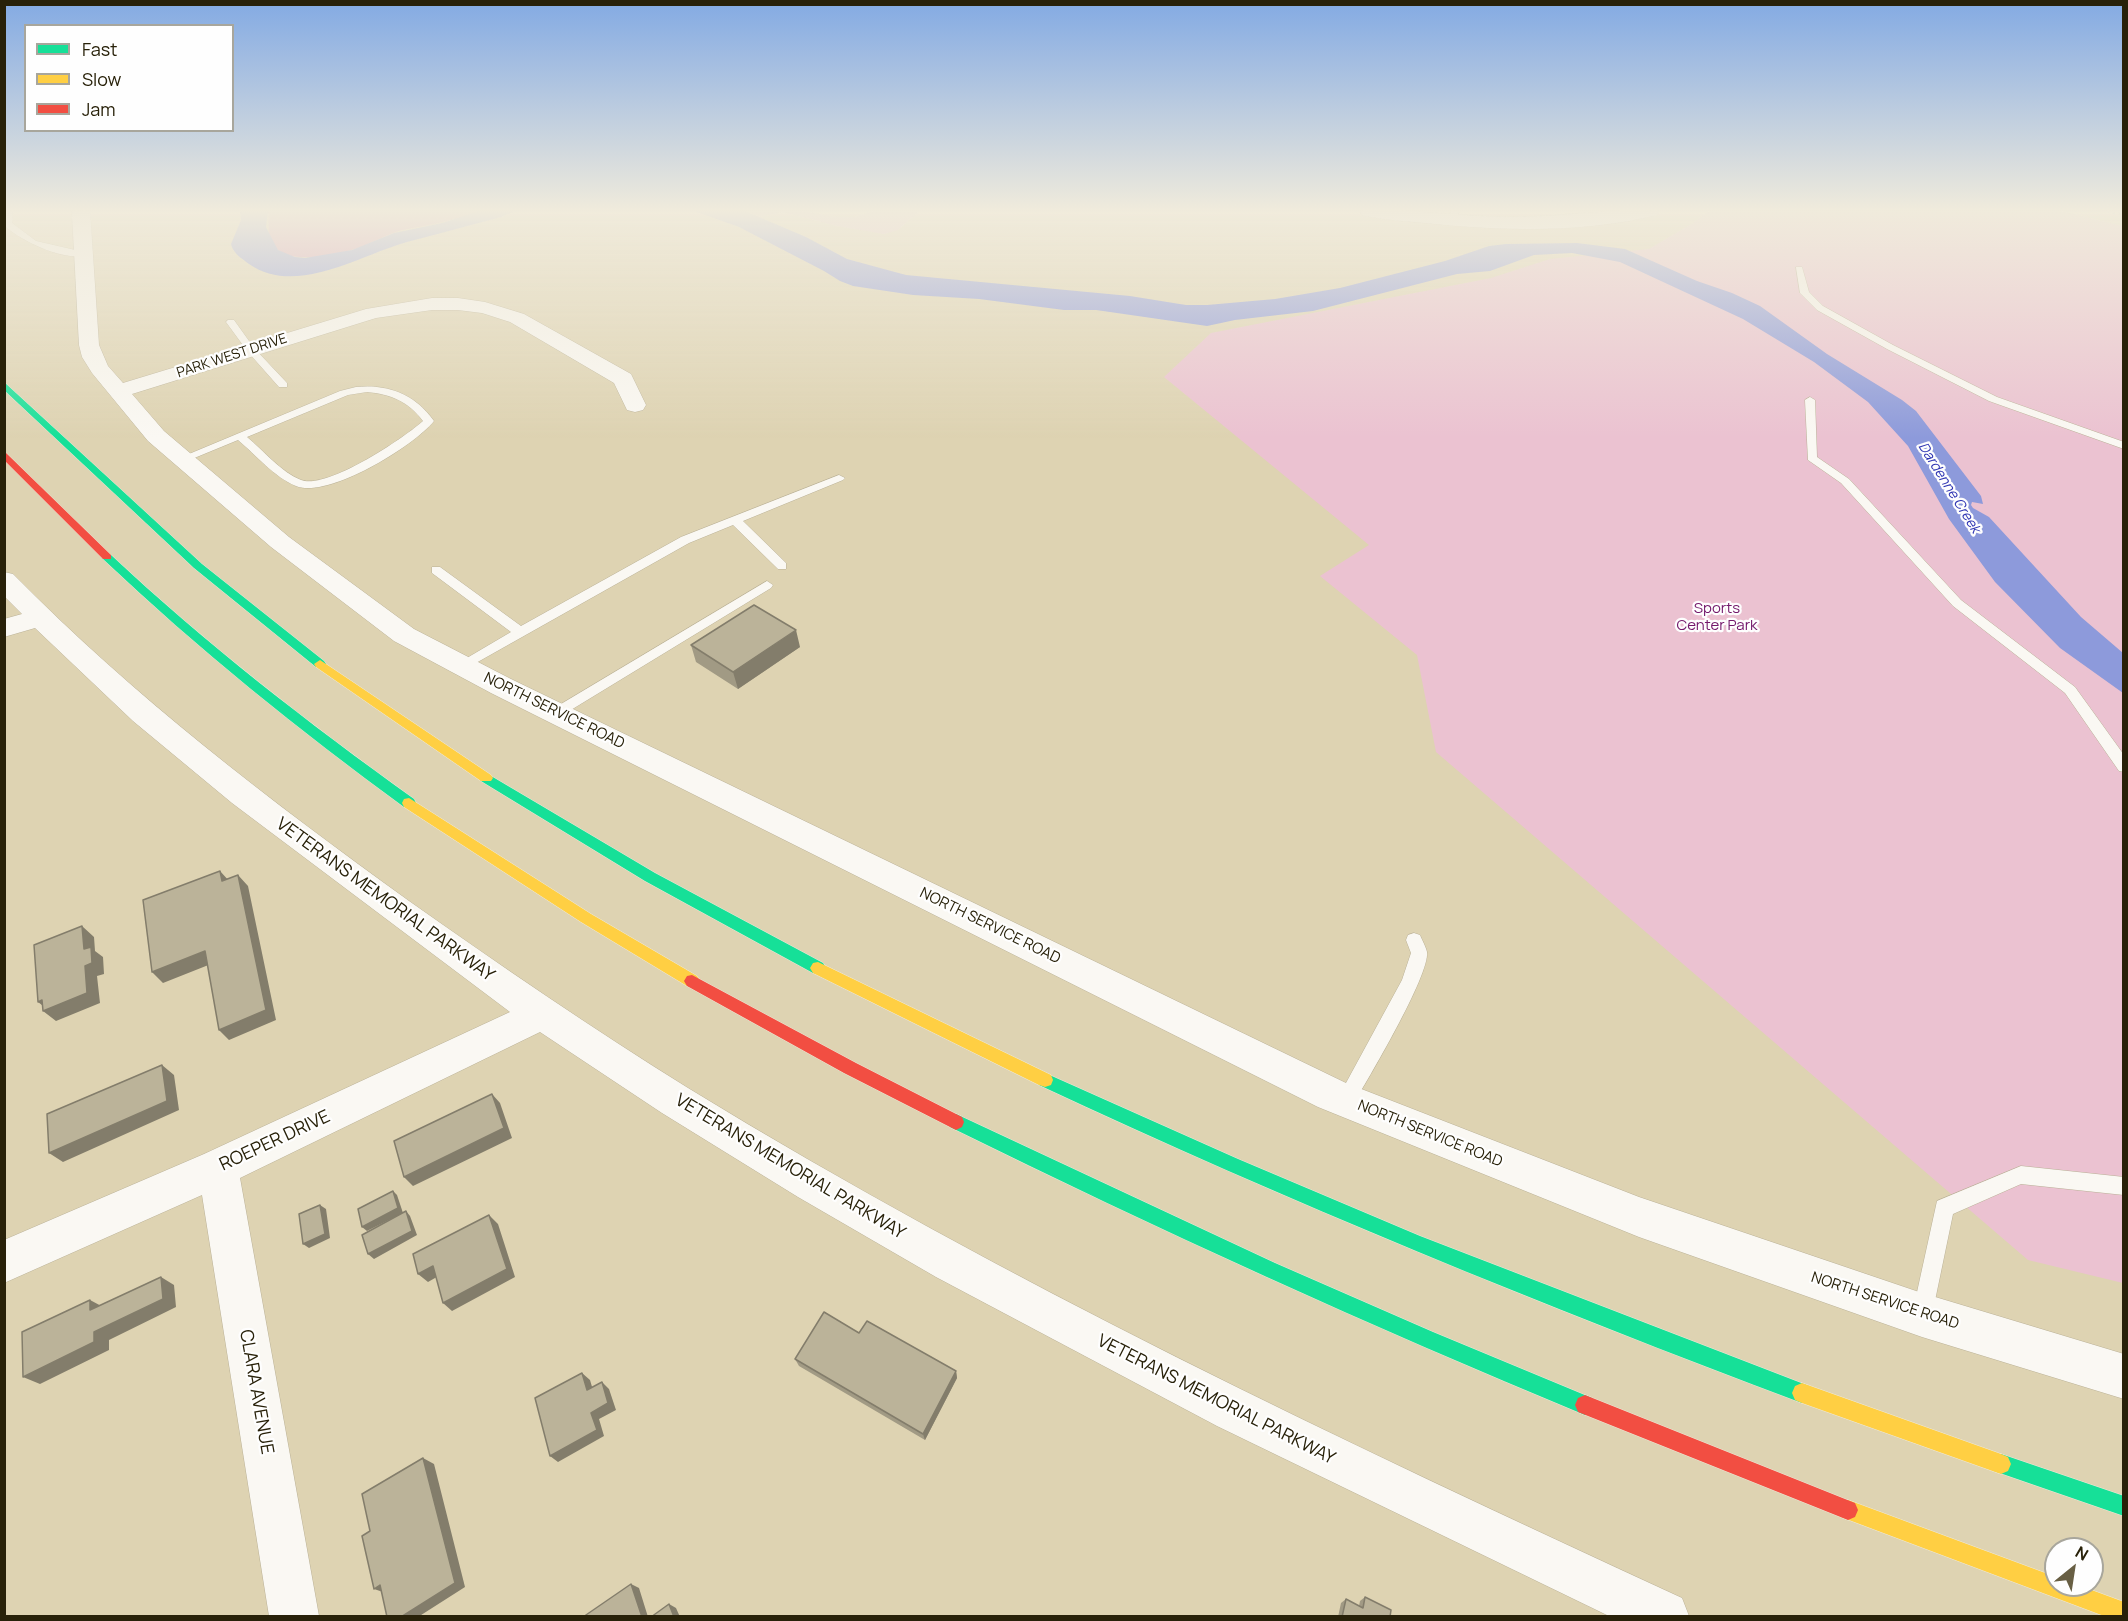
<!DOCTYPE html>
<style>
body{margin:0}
#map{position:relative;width:2128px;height:1621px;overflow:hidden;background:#ded3b2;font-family:Manrope,sans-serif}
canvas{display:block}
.frame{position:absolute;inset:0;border:6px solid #282109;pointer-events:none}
.legend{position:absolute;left:24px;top:24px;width:210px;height:108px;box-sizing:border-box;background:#fefefe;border:2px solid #a8a69c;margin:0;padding:8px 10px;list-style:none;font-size:18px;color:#282109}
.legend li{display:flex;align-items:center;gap:12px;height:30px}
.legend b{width:30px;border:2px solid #a8a69c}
.north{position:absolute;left:2044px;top:1537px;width:60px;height:60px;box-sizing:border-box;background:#fefefe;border:2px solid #a8a69c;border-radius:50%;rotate:30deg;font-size:16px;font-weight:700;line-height:24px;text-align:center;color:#282109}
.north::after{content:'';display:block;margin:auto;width:21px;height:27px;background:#685f44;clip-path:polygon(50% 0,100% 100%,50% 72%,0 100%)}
</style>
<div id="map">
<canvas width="2128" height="1621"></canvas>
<div class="frame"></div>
<ul class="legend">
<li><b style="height:8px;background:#16e098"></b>Fast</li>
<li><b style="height:8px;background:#ffcf43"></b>Slow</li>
<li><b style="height:8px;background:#f24e42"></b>Jam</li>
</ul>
<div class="north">N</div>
</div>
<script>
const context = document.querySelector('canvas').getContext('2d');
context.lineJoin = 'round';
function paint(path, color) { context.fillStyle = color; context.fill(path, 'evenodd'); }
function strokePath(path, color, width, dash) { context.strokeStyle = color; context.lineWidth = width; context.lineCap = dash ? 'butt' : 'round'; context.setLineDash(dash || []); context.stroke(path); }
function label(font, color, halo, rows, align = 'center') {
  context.font = font + ' Manrope,sans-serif'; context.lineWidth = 4.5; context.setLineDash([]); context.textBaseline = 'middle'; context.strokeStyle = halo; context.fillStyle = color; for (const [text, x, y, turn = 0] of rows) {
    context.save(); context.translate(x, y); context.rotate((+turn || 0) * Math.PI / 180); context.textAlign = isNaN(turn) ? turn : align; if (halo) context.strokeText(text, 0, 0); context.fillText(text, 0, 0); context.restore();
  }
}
const green = new Path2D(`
 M745,211H800L838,217H854L874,211H919L898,230L884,234L837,226L783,212L759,217Z
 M1709,211H2061L2123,226V1283L2028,1260L1436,752L1417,655L1320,576L1369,545L1164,377L1211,333L1491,278L1550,259L1649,249L1693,223Z`);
const forest = new Path2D(`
 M268,211H479C453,222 426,225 399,231C386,235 374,242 361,247C342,254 293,265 277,249C265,237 270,225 268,211Z`);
const water = new Path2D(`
 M240,211H268L266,227L278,250L295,257L305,258L352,250L394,233L442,223L479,211H515L501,217C470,225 439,234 407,242C360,255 296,297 249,264C241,258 233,253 231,244L241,220Z
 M694,211H745L806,237L847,259L906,275L1130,296L1186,305H1207L1275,299L1340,288L1445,261L1489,246L1506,244L1577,243L1625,249L1697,281L1732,293L1760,306L1827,354L1902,400L1916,411L1981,496L1983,504L1972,502L1971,505L1973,508L1989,517L2081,617L2123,653V693L2060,648L1995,582L1949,519L1908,446L1868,402L1814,362L1743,319L1620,262L1572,253L1534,255L1490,271L1457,274L1313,311L1235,320L1207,326L1096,310H1064L979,299L913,295L853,286L840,281L824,271L739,227Z`);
const lane = new Path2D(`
 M5,211H13L12,223L36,241L88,253C70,265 19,240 5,226Z
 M1451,211H1459L1456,222L1449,220Z
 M1796,267H1802L1809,292L1823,306L1893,345L1997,397L2124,442V449L1989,401L1887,349L1817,310L1800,293Z
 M228,320H234L254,348L287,383V387H279L248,352L226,322Z
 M356,387C388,384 415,394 434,421C414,446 328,499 296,486C274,477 256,455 238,440L187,461H179L177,459L340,391ZM367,392C391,394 409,402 423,421C404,438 327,490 301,480C281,472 264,451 247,437L348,395Z
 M1810,397L1815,400L1817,457L1849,479L1961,600L2075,687L2124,755V772L2119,771L2065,693L1953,606L1841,483L1808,460L1805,400Z
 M839,475L845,478L843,480L743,521L786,563V569H778L733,525L689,543L467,668H457L455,665L511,632L432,573V567H440L521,626L681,537Z
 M767,581L773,585L771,588L561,716H551L549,713L551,710Z
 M1414,933L1420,935C1422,940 1426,947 1427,952C1430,975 1367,1081 1352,1106L1346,1108L1340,1106L1337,1100L1340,1094L1402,980L1411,953L1406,940L1408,935Z
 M2021,1166L2124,1177V1195L2021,1184L1953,1214L1932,1315L1929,1322L1922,1325L1915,1322L1912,1315L1937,1201Z`);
const street = new Path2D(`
 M72,211H90L99,345L108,366L123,383L366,309L432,298H458L485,302L524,314L631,374L646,405L643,410L635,412L627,410L614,383L510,322L482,313L458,310H432L376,318L132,394L164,431L289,537L414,629L511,679L1346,1083L1639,1197L1922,1293L2124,1354V1399L1922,1337L1639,1237L1318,1107L491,693L394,641L271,547L148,441L92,373L82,357L79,345Z
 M1359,211C1410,208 1461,217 1512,217C1561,217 1611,208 1660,211L1657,215C1584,233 1501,231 1426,223C1405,221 1383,220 1362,215Z
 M4,572L13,574C134,697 269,800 409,901C501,966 593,1029 688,1088C1006,1283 1344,1442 1682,1598L1689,1616H1609L1217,1426L936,1277L798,1197L662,1113L540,1032L240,1178L319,1616H269L202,1195L4,1283V1240L204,1154L510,1012L232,803L133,721L35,628L4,637V619L22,614L4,596Z`);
const fast = new Path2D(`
 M4,382L202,564L324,661L326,664L324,667H316L194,568L4,390Z
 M107,554L111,555C206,644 308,723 414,799L416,803L414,807H404C299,730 198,649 103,559L102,557Z
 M486,773L655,873L823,963L826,968L823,973L818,974L813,973L645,881L481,781L479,778Z
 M1045,1073L1238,1159L1420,1236L1809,1386L1812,1393L1809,1400L1802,1403C1544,1306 1289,1202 1039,1085L1037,1080L1039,1075Z
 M956,1114L1275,1263L1433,1332L1592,1398L1595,1405L1592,1412L1585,1415C1370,1326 1159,1230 950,1127L948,1122L950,1117Z
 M2001,1454L2124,1496V1516L1994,1471L1991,1464L1994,1457Z`);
const slow = new Path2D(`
 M320,660L491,775L493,778L491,781H481L316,667L314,664Z
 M409,798L591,914L697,976L700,981L697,986L692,987L687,986L581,922L404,807L402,803L404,799Z
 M818,962L1051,1075L1053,1080L1051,1085L1045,1087L1039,1085L813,973L810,968L813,963Z
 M1802,1383L2001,1454L2008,1457L2011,1464L2008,1471L2001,1474L1802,1403L1795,1400L1792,1393L1795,1386Z
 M1848,1500L2056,1577V1585H2078L2124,1602V1616H2104L1841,1517L1838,1510L1841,1503Z`);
const jam = new Path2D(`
 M4,451L111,555V559H103L4,460Z
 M692,975L856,1063L962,1117L964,1122L962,1127L956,1130L950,1127L844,1073L687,986L684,981L687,976Z
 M1585,1395L1855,1503L1858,1510L1855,1517L1848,1520L1578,1412L1575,1405L1578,1398Z`);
const rail = new Path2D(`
 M2107,211L2124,215`);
const wall = new Path2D(`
 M691,645L800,647L738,689L696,662Z
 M859,1333L956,1371L957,1378L925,1440L799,1366L795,1359Z
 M1365,1597L1390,1617H1338L1341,1603L1346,1599L1359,1606L1360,1601Z`);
const shadedWall = new Path2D(`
 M796,630L800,647L738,689L733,672Z
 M220,871L230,882L222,881Z
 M238,875L248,886L276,1020L229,1040L219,1030Z
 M82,926L94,937L95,951L103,957L104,974L97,976L100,1003L56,1021L43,1011L47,1009L38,1002L42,1000L85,966Z
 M205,951L216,962L163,983L152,972Z
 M162,1065L174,1075L179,1110L63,1162L49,1153Z
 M492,1094L500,1103L512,1138L413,1186L404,1177Z
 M393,1191L397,1195L403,1213L367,1231L362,1227Z
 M320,1205L326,1209L330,1238L309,1248L303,1244Z
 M406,1211L410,1216L417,1235L374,1259L368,1254Z
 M489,1215L498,1224L515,1277L452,1311L443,1303Z
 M433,1266L442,1274L428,1282L418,1274Z
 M161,1277L174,1285L176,1307L109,1340V1350L40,1384L23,1377L94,1332Z
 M90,1300L105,1308L90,1310Z
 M956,1371L957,1378L925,1440L923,1434Z
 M582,1373L590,1380L595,1397L587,1390Z
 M602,1382L609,1389L616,1410L599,1419L604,1436L558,1462L550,1456L591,1413Z
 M423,1458L434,1464L465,1587L418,1617H401Z
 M631,1584L639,1588L648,1617H642Z
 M380,1585L386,1593L374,1589Z
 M669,1604L676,1608L680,1617H674Z`);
const building = new Path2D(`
 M754,605L796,630L733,672L691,645Z
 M220,871L222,881L238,875L266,1010L219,1030L205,951L152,972L143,900Z
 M82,926L84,949L91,947L92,963L85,966L87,993L43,1011L42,1000L38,1002L34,945Z
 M162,1065L167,1101L49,1153L47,1114Z
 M492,1094L504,1128L404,1177L394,1141Z
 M393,1191L398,1208L362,1227L358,1209Z
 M320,1205L325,1234L303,1244L299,1214Z
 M406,1211L412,1231L368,1254L362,1235Z
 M489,1215L507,1269L443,1303L433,1266L418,1274L413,1254Z
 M161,1277L163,1299L94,1332V1342L23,1377L22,1332L90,1300V1310Z
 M824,1312L859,1333L867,1321L956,1371L923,1434L795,1359Z
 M582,1373L587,1390L602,1382L608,1403L591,1413L597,1430L550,1456L535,1398Z
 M423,1458L455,1583L401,1617H387L380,1585L374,1589L362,1536L370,1531L362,1494Z
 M631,1584L642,1617H583Z
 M1365,1597L1391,1610L1390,1617H1342L1346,1599L1363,1608Z
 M669,1604L674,1617H651Z`);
const farStreetnames = [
 ["PARK WEST DRIVE",232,356,-18]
];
const farWaternames = [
 ["Dardenne Creek",1949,488,58]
];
const parkNames = [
 ["Sports",1717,609],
 ["Center Park",1717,626]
];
const streetNames = [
 ["NORTH SERVICE ROAD",554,711,26],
 ["NORTH SERVICE ROAD",990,926,26],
 ["NORTH SERVICE ROAD",1430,1134,22],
 ["NORTH SERVICE ROAD",1885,1301,18]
];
const nearStreetnames = [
 ["VETERANS MEMORIAL PARKWAY",385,900,36],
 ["ROEPER DRIVE",275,1141,-25],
 ["VETERANS MEMORIAL PARKWAY",790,1167,31],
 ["CLARA AVENUE",256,1392,80],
 ["VETERANS MEMORIAL PARKWAY",1216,1400,27]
];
paint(green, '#ebc2d1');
paint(forest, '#d79bbc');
paint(water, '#8d9adb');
strokePath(lane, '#bab197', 1);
strokePath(street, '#bab197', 1);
strokePath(fast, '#f0ebdc', 1);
strokePath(slow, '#f0ebdc', 1);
strokePath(jam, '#f0ebdc', 1);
paint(lane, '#faf8f3');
paint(street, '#faf8f3');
paint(fast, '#16e098');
paint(slow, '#ffcf43');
paint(jam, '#f24e42');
strokePath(rail, '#c3bfb6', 3, [2, 4]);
paint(wall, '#a19a84');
paint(shadedWall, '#837d6b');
paint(building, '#bbb399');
strokePath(building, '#837d6b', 1.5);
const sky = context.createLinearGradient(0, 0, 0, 438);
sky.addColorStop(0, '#83aae3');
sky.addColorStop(0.48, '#f0ebdc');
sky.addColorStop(1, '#f0ebdc00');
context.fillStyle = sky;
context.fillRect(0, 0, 2128, 438);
label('14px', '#282109', '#fefefe', farStreetnames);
label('italic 14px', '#2f35b3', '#fefefe', farWaternames);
label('15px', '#73186b', '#fefefe', parkNames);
label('15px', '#282109', '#fefefe', streetNames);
label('18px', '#282109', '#fefefe', nearStreetnames);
</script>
